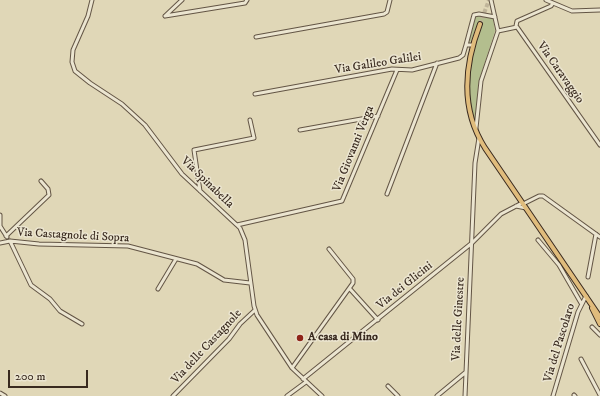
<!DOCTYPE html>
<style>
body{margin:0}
#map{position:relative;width:600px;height:396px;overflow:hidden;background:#e0d7b7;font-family:"IM FELL DW Pica",serif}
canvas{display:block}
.scale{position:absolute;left:8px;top:370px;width:80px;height:18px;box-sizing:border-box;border:2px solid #392a1f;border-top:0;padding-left:5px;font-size:12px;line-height:14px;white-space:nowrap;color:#392a1f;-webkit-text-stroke:3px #ebe5d0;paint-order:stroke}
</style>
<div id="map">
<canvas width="600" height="396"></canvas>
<div class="scale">200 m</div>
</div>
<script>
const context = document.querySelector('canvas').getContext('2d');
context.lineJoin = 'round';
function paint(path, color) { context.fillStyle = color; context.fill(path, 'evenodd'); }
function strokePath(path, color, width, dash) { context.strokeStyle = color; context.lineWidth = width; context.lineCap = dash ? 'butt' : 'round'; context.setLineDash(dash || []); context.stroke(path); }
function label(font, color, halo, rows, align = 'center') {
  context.font = font + ' "IM FELL DW Pica",serif'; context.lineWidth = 3; context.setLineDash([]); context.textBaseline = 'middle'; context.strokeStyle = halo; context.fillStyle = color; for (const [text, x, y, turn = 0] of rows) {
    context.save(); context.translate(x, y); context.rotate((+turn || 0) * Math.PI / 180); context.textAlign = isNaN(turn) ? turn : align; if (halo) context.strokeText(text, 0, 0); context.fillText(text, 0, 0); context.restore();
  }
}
const green = new Path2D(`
 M475,15L493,18L495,31L479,81L475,124C463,85 468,61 481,24L478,23L470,43H468Z`);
const majorTunnel = new Path2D(`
 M480,24L489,0`);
const minor = new Path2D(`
 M92,0L88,16L73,50L72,62L75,71L90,83L122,104L145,125L182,174L240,228L245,240L254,306L257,315L292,368L322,396
 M546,0L572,11L600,10
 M165,16L245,3L247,0
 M165,16L182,0
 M516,26L517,21L551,6L553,3
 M498,31L517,27L600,145
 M256,37L384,14L387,12L390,0
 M466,45L474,15L479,14L495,17
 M255,94L392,69L412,70L459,58L463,55L466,45H472
 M476,128L481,81L498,31L491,0
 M300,130L378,116
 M200,191L194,150L254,138L250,120
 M387,194L437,63
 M523,204L539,196H543L600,237
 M516,206L526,208
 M0,215V226
 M237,225L342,201L397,70
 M0,226L7,237
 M6,236L49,195L48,189L41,181
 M538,240L559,265L581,303
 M10,241L31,285L50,299L60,311L82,324
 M0,243L10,241L39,244L128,246L197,264L224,280L250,283
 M588,277L596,234
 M158,289L176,259
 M350,289L378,320
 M592,327L600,335
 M581,359L600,395
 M292,368L353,283V279L329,249
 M303,379L472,243L501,214L522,203
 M388,386L398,396
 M0,393L5,396
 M574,395L575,396
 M173,396L229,339L240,324L255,310
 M287,396L306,382
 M437,396L466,372
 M465,396L475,163L479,138
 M553,396L578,312L586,296`);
const major = new Path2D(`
 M480,24C464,66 460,109 485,148L600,317
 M592,308L600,324`);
const markers = [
 [300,338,4,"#8f2418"]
];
const streetNames = [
 ["Via Galileo Galilei",378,64,-9],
 ["Via Caravaggio",560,73,55],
 ["Via Giovanni Verga",354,149,-68],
 ["Via Spinabella",207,183,44],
 ["Via Castagnole di Sopra",73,236,3],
 ["Via dei Glicini",405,286,-39],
 ["Via delle Ginestre",459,319,-87],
 ["Via del Pascolaro",560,343,-73],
 ["Via delle Castagnole",207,347,-47]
];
const poiNames = [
 ["A casa di Mino",308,338]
];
paint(green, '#b3be8e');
strokePath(majorTunnel, '#bfb499', 4, [4, 2]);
strokePath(minor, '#635545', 5);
strokePath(major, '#392a1f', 6);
strokePath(minor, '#ebe5d0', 3);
strokePath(major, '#e0bc7c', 4);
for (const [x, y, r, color] of markers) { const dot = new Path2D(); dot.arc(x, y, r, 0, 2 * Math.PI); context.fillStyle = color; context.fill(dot); strokePath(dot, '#ebe5d0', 1.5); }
label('12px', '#392a1f', '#ebe5d0', streetNames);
label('bold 12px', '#392a1f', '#ebe5d0', poiNames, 'left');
</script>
